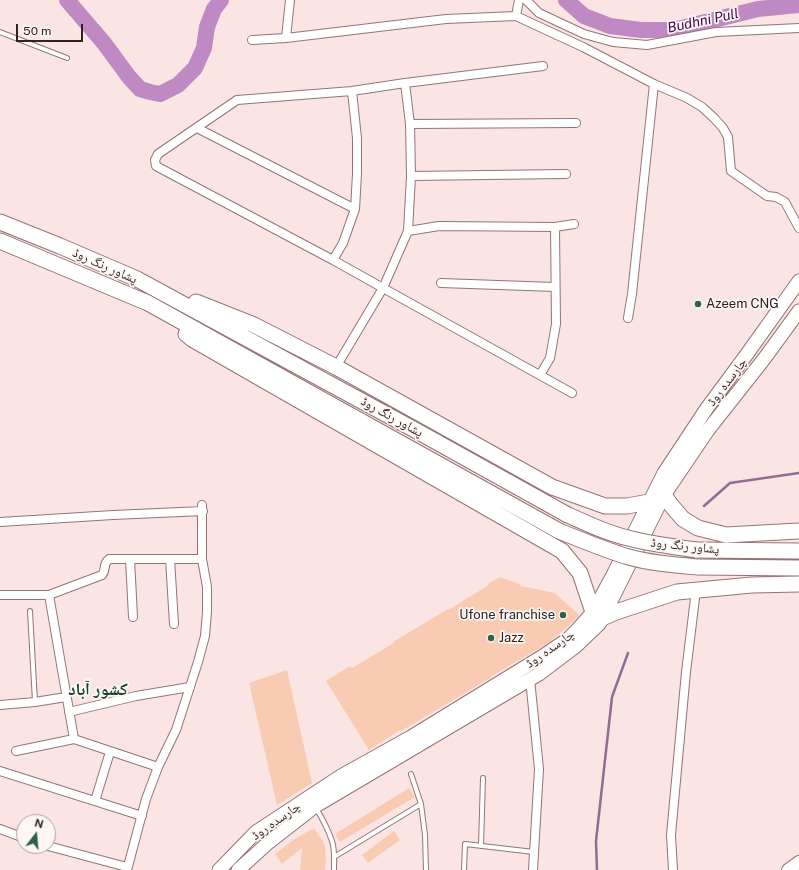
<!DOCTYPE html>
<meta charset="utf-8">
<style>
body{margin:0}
#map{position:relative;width:799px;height:870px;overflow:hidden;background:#fae5e4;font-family:"Public Sans",sans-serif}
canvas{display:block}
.north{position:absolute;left:16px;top:814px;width:40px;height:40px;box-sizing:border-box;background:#fdf6f5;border:1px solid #aba1a1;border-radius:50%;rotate:16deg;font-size:11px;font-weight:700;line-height:16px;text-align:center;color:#2f2222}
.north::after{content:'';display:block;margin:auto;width:14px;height:18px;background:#2c634a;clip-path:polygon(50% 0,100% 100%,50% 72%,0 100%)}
.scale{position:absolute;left:16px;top:24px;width:67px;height:18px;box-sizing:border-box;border:2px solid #2f2222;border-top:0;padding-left:5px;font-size:12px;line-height:14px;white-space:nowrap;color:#2f2222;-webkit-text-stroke:3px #fdf6f5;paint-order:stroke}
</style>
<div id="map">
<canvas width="799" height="870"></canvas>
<div class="north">N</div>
<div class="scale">50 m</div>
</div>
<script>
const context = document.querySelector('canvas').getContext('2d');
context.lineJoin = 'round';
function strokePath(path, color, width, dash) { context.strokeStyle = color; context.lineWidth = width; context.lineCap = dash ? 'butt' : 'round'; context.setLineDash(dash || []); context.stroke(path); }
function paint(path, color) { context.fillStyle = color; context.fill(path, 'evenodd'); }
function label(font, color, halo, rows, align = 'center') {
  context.font = font + ' "Public Sans","Noto Naskh Arabic",sans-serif'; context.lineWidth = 3.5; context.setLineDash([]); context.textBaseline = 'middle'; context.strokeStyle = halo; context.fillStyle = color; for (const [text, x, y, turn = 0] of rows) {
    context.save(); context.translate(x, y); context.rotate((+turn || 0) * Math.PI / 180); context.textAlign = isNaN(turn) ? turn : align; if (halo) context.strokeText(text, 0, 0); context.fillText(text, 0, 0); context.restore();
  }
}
const stream = new Path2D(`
 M704,506L730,483L799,473
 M597,870L596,841L612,697L628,653`);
const river = new Path2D(`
 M67,0L104,43L129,77L140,89L150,92L160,94L178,85L195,68L204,48L207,27L214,9L221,0
 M566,0L584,16L610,26L641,30H673L758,9L799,5`);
const building = new Path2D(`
 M500,577L520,584L521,586L555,593L579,615L574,621L550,642L490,677V678L435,711L401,731L400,730L369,750L326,681L350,666L352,668L394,643L393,642L448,609V610L489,585L488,584Z
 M287,670L312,783L277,805L249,683Z
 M409,788L415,797L340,842L335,834Z
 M314,828L325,845L326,859L325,870H300L302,848L282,864L275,854L296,838Z
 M394,831L400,840L368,863L362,855Z`);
const lane = new Path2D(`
 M0,32L67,58
 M30,611L35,702
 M411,774L421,804L425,835L426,870
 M316,808C322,818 328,829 332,841C335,850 334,861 334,870
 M481,846L483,778
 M334,857L421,804
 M464,870L465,844L534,852`);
const street = new Path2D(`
 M290,0L286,38L446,19L516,16L583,47L654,84L687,98L702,107L714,118L723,128L728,137L731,171L767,196L776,197L785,202L799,228
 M526,0L539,13L584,34L613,42L647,45L716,32L799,28
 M516,16L519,0
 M252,40L286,38
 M352,91L357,138V174L355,209L343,243L333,260L383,288L572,393
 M410,124L576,123
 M197,128L355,209
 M411,176L566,174
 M408,231L439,226L555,227L574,224
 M333,260L156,166L155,160L158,154L237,100L352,91L405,83L543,66
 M441,283L555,287
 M628,318L632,294L654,84
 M336,367L383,288L408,231L411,176L410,124L405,83
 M540,375L550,358L556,324L555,227
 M0,522L113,515L203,511
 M130,559L133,617
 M170,559L174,624
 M0,595H49L102,575C107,569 102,565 109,559H202
 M49,595L74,739L158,767
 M530,679L539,769L533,870
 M0,705L35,702L66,697
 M69,712L136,696L190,687
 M16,751L74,739
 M0,771L142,816
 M95,801L110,752
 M0,829L24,838
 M48,846L127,867
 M127,870L146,799L158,767L176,730L198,662L205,636L207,612V587L202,559V505
 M673,870L671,835L686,672L696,590`);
const secondary = new Path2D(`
 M788,870L799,862`);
const primary = new Path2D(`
 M219,870L256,832L341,776L411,737L543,656L568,639L577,630L593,612L614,573L664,473L707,408L747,354L799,281
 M238,870L269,842L314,807L539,674L576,646L599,624L604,615L664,495L708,430L764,359L799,311`);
const highway = new Path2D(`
 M0,222L60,246L137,279L415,430L566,514
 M0,241L148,303L559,531
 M196,302L254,325L336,367L552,487L605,506H627L649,502
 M186,334L192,339L562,551L580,573L593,612
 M664,495L671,505L683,519L698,528L726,535L799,531
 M696,550L799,551
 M698,567L799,568
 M602,618L616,612L677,592L752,585L799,584`);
const highwayBridge = new Path2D(`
 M566,514C588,524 609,534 632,539C653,544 675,547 696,550
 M559,531C581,540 603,549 625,556C649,563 674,565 698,567`);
const markers = [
 [698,304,4,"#2c634a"],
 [563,615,4,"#2c634a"],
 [491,638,4,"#2c634a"]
];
const streetNames = [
 ["پشاور رنگ روڈ",105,266,24],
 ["چارسدہ روڈ",727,382,-53],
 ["پشاور رنگ روڈ",392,417,29],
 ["پشاور رنگ روڈ",685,546,6],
 ["چارسدہ روڈ",550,649,-35],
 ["چارسدہ روڈ",276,821,-35]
];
const poiNames = [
 ["Azeem CNG",706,304],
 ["Ufone franchise",555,615,"right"],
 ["Jazz",499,638]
];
const waterNames = [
 ["Budhni Pull",703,21,-12]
];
const districtNames = [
 ["کشور آباد",98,690]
];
strokePath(stream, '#946b93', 2.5);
strokePath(river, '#bf8ac4', 16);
paint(building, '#f9cbb3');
strokePath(lane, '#947473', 6);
strokePath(street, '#947473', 10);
strokePath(secondary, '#947473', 14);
strokePath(primary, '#947473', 15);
strokePath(highway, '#947473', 17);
strokePath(lane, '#fff', 4);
strokePath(street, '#fff', 8);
strokePath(secondary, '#fff', 12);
strokePath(primary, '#fff', 13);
strokePath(highway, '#fff', 15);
strokePath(highwayBridge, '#947473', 17, []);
strokePath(highwayBridge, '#fff', 15);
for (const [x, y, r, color] of markers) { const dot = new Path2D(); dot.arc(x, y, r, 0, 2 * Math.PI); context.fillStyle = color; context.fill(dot); strokePath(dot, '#fdf6f5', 1.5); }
label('13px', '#2f2222', '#fdf6f5', streetNames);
label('13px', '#2f2222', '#fdf6f5', poiNames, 'left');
label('italic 14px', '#46014e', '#fdf6f5', waterNames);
label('bold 17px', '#16432f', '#fdf6f5', districtNames);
</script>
